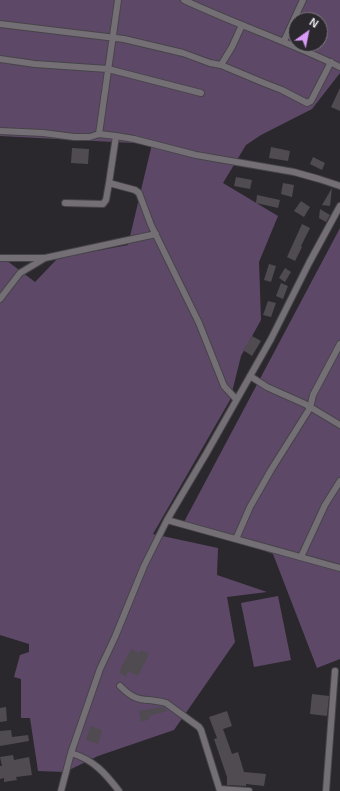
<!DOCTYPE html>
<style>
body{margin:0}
#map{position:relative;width:340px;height:791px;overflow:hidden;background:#2b282d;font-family:Helvetica,sans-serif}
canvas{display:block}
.north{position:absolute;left:288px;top:12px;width:40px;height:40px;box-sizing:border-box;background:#2b282d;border:1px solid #78767a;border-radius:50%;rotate:33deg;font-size:11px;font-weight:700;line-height:16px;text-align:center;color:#eceaed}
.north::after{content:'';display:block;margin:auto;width:14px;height:18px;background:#d99af8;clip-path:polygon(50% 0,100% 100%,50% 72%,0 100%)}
</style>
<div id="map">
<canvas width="340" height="791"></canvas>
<div class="north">N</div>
</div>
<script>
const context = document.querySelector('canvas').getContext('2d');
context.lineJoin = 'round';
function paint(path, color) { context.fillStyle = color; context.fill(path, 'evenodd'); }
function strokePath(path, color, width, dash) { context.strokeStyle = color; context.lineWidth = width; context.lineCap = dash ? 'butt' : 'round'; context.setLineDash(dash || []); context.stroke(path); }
const green = new Path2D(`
 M0,0H340V73L312,109L261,135L246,145L223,183L278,216L259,262L261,320L241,356L230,400L153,534L218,548L217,575L267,592L227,597L235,642L174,730L98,756L65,772L38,771L30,718H21V679L14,677L20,655L29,652V644L0,635V260H6L35,282L58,258L128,245L152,144L0,136ZM296,20H320V44H296Z
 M340,228V659L317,668L273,554L184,522Z
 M278,596L291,660L254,667L241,603Z`);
const building = new Path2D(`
 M340,88V111L331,107Z
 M271,147L290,151L288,161L269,158Z
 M72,148L89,149L88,164L71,163Z
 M313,157L325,163L322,170L310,164Z
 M236,177L252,180L250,189L234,186Z
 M283,183L294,185L292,197L281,194Z
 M332,188L330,206L322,205Z
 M257,195L280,200L278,208L256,203Z
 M301,201L310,207L304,217L294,211Z
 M320,209L330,215L326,222L319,218Z
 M302,224L310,228L301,246L302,247L295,261L287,257Z
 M269,264L276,266L271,282L264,280Z
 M285,268L291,272L285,282L279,278Z
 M281,283L288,286L283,299L276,296Z
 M268,301L276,303L271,317L263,315Z
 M252,336L261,341L252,356L243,350Z
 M131,649L139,653L141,650L149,654L138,676L128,671L126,677L119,672Z
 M312,694L329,696L327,716L310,714Z
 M6,707L7,721L0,722V708Z
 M162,707L166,709L167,711L149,716L150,719L141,722L139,711Z
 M227,711L232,726L223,729L232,754L238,752L244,772L266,774L264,786L246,784V786L227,785V777L214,739L217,738L209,717Z
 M90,726L102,730L98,744L86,740Z
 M11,730L12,737L28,735L29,741L0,746V731Z
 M13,755L14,760L29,757L32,775L16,777L17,780L4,782V778L0,779V766H2L0,757Z`);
const minor = new Path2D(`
 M184,0C235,24 289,42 340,67
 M0,24L124,39L183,53L210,63L221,65L264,83L282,90L307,103L311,101L331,62
 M284,41L303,0
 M0,59L35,64L108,69L201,93
 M221,65L232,47L242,25
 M0,131L43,133L74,137H90L99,134L116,136L134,139L196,155L294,172L319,179L340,186
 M99,134L118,0
 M116,136L109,183L135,190L139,193L151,225L199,323L224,386L236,399
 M65,203L103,204L106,200L109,183
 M0,258H44
 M0,299L20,273L45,258L156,234
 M250,376L267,387L305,404L340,425
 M167,520L340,568
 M236,539L250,507L271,470L310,408L313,395L340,344
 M301,557L325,505L340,481
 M120,686C129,695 136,700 149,700C155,701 160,701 166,703L199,727L201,730L220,791
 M71,753C94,760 105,773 119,791
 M220,789L249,791
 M61,791L71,753L100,669L115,637L144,566L167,520L206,454L271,339L309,263L340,206
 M326,791L335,671`);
paint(green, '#5d4967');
paint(building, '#4f4b51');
strokePath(minor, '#474449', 8);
strokePath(minor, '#736f75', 6);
</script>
